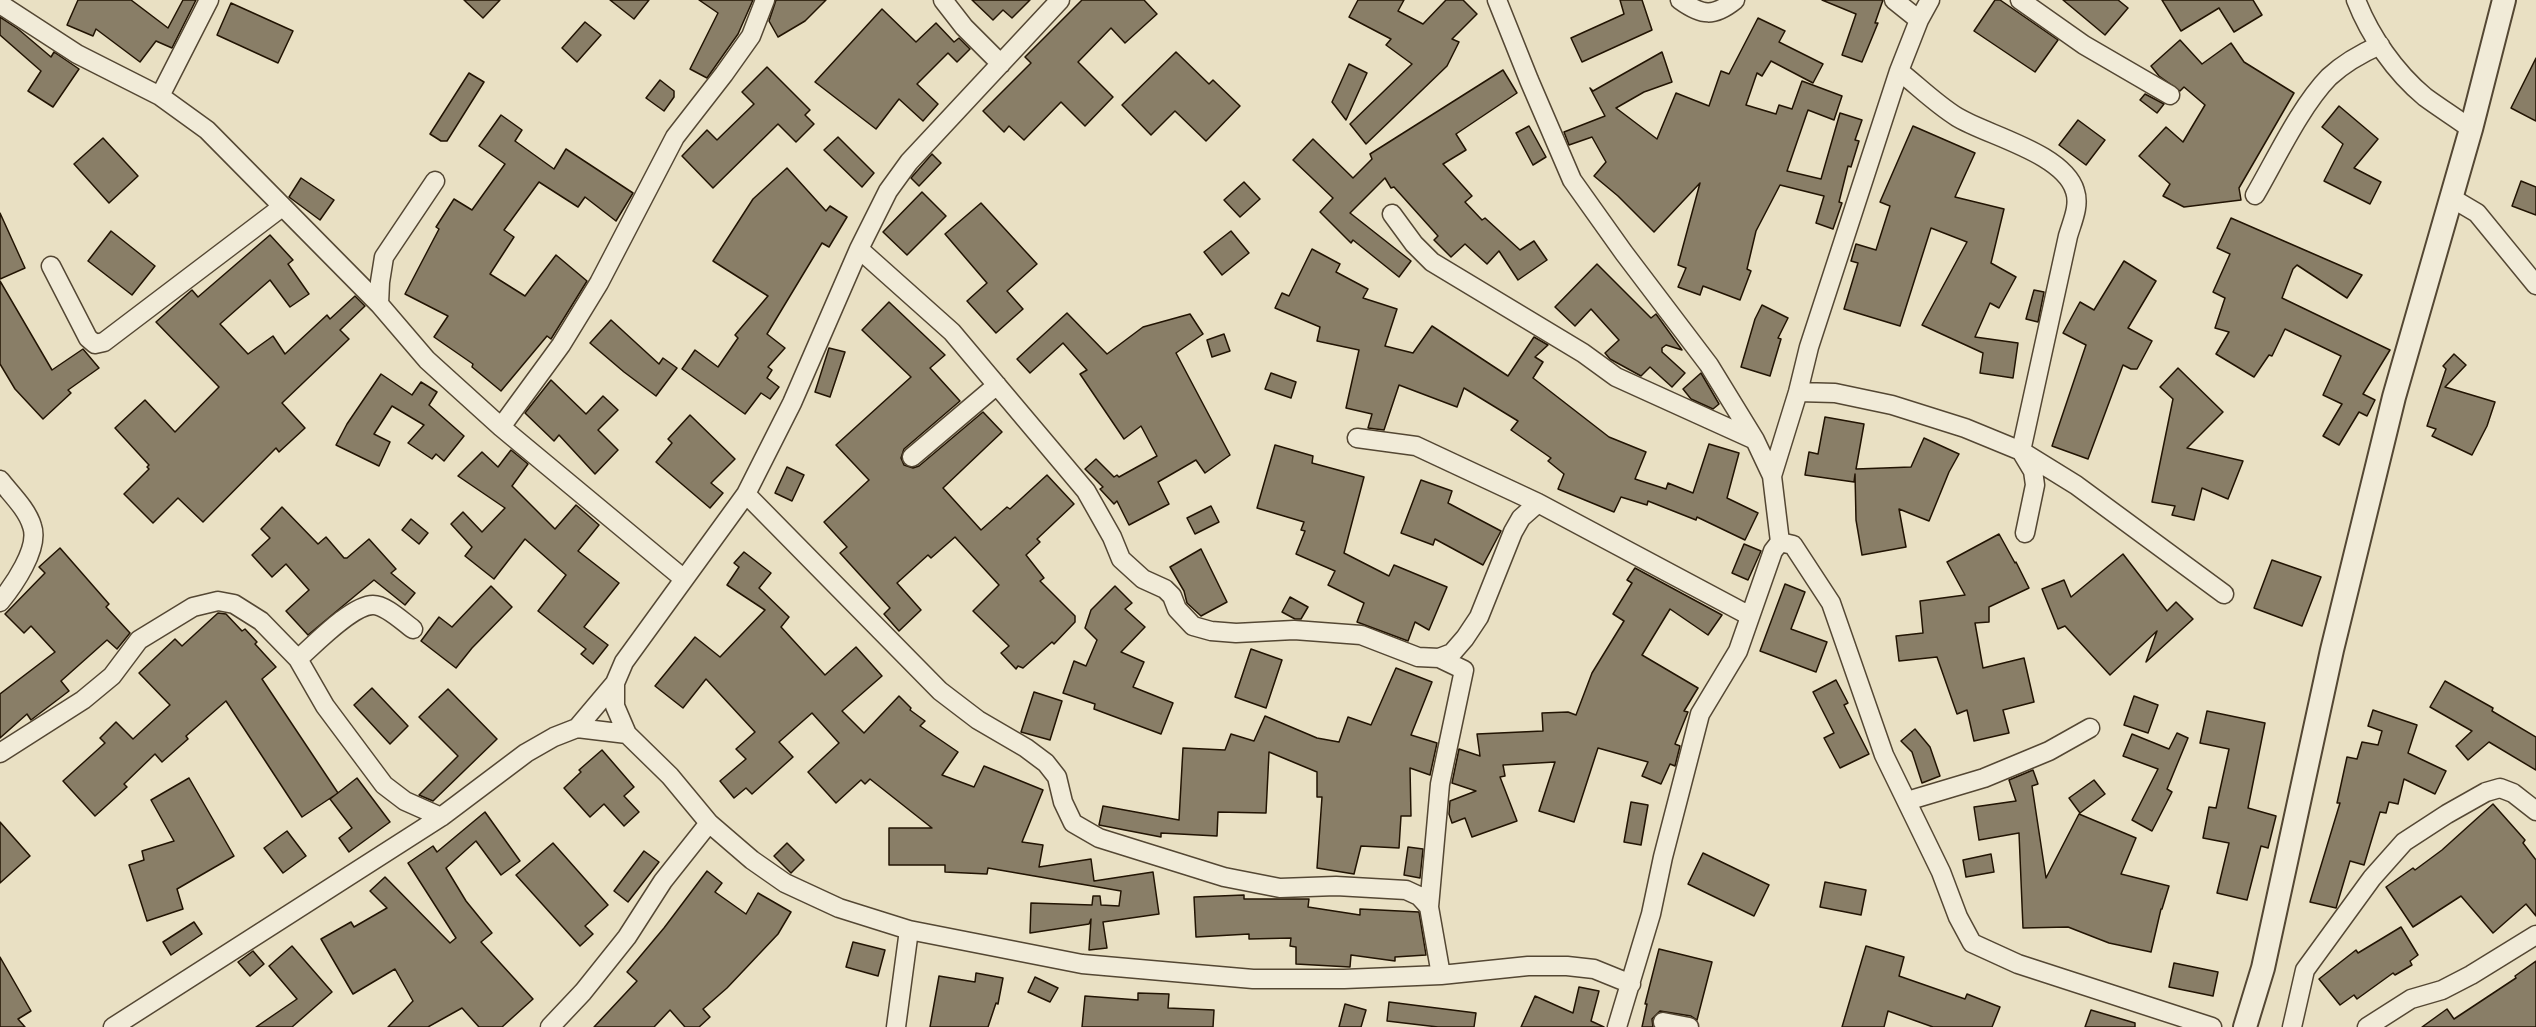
<!DOCTYPE html>
<style>
body{margin:0}
canvas{display:block;background:#e9e0c3}
</style>
<canvas width="2536" height="1027"></canvas>
<script>
const context = document.querySelector('canvas').getContext('2d');
context.lineJoin = 'round';
function paint(path, color) { context.fillStyle = color; context.fill(path, 'evenodd'); }
function strokePath(path, color, width, dash) { context.strokeStyle = color; context.lineWidth = width; context.lineCap = dash ? 'butt' : 'round'; context.setLineDash(dash || []); context.stroke(path); }
const building = new Path2D(`
 M78,0H131L168,28L183,0H196L172,48L156,41L140,62L96,29L93,36L67,25Z
 M464,0H500L483,18Z
 M610,0H649L634,19Z
 M699,0H753L738,34L707,78L690,69L718,13Z
 M776,0H826L805,21L778,37L769,21Z
 M972,0H1030L1012,18L1003,10L993,20Z
 M1082,0H1144L1157,14L1125,43L1111,28L1078,62L1113,97L1085,126L1061,102L1024,140L1009,126L1004,132L983,111L1031,63L1025,57Z
 M1358,0H1404L1398,11L1423,24L1446,0H1463L1477,14L1452,39L1459,42L1447,66L1366,144L1350,124L1412,64L1386,45L1391,39L1349,17Z
 M1620,0H1642L1652,30L1582,62L1571,38L1624,14Z
 M1822,0H1883L1875,23H1878L1862,62L1842,55L1856,14Z
 M1995,0H2000L2058,40L2035,72L1974,31Z
 M2063,0H2118L2128,8L2105,35Z
 M2162,0H2253L2262,15L2234,32L2219,8L2181,31Z
 M231,3L293,31L278,63L217,35Z
 M882,9L916,42L936,23L954,42L959,38L970,49L957,62L948,53L917,84L938,104L923,121L899,99L876,129L815,82Z
 M0,17L18,29L51,57L54,52L79,69L53,107L28,91L41,71L0,35Z
 M1758,18L1785,31L1779,42L1823,64L1813,83L1771,61L1762,76L1757,73L1746,105L1776,114L1779,105L1792,109L1802,81L1842,96L1834,120L1808,110L1787,171L1821,179L1840,113L1862,120L1855,140L1859,141L1851,167L1848,166L1839,202L1842,203L1833,229L1816,223L1824,196L1780,185L1756,231L1747,269L1751,271L1740,300L1703,286L1700,295L1678,287L1686,268L1678,265L1700,183L1654,232L1618,196L1594,176L1606,162L1592,137L1569,145L1564,132L1605,116L1590,88L1593,91L1662,52L1672,82L1644,92L1616,108L1657,139L1676,93L1709,106L1721,71L1729,74Z
 M585,22L601,35L577,62L562,48Z
 M2180,40L2202,64L2231,43L2244,62L2294,93L2239,188L2241,200L2184,207L2163,196L2170,184L2139,156L2166,127L2183,142L2205,105L2184,87L2180,91L2159,76L2151,66Z
 M1176,52L1209,84L1213,80L1240,106L1206,141L1175,111L1151,135L1122,105Z
 M2536,58V121L2511,108Z
 M1349,64L1367,73L1346,120L1332,102Z
 M767,67L810,110L805,115L814,124L796,142L778,124L713,188L682,156L707,130L717,140L754,104L742,92Z
 M1503,70L1517,93L1456,134L1466,150L1443,164L1472,196L1465,202L1482,220L1485,218L1520,250L1534,241L1547,260L1518,280L1499,251L1487,264L1465,244L1451,257L1434,240L1438,236L1394,187L1391,188L1385,178L1350,213L1411,261L1399,277L1353,240L1351,243L1320,212L1333,198L1293,160L1313,139L1353,178L1372,159L1370,154Z
 M469,73L484,82L447,141H441L430,134Z
 M660,80L674,91V97L664,111L646,98Z
 M2145,94L2164,104L2157,113L2140,100Z
 M2339,106L2378,139L2354,168L2381,182L2370,204L2324,181L2343,144L2322,127Z
 M501,115L522,130L515,141L554,169L566,149L633,193L616,221L585,197L578,207L539,182L504,230L514,237L490,274L525,296L556,255L587,281L551,339L547,336L501,391L472,367L473,364L434,337L448,316L405,294L439,229L436,227L454,199L472,210L505,164L479,146Z
 M2078,120L2105,140L2086,165L2059,145Z
 M1529,126L1546,157L1533,165L1516,133Z
 M1913,126L1975,153L1955,197L2004,209L1991,263L2016,277L1999,308L1990,303L1975,337L2018,343L2013,378L1980,373L1983,353L1922,325L1967,242L1931,228L1900,326L1844,309L1858,263L1851,261L1856,244L1876,250L1890,206L1880,202Z
 M838,137L874,173L862,187L824,150Z
 M103,138L138,176L109,203L74,164Z
 M932,154L941,163L919,186L911,178Z
 M787,168L826,211L830,206L847,217L829,247L822,243L767,334L785,348L768,367L772,370L767,378L779,387L770,399L761,393L745,414L682,369L695,350L718,367L738,338L735,335L768,296L713,261L753,199Z
 M301,178L334,200L320,220L289,197Z
 M2521,181L2536,187V215L2512,206Z
 M1244,182L1260,199L1240,217L1224,200Z
 M922,192L946,216L907,255L883,232Z
 M981,203L1037,264L1007,291L1023,309L996,333L967,301L987,283L945,234Z
 M0,213L25,268L0,279Z
 M2231,218L2362,275L2347,298L2297,265L2293,269L2282,298L2390,350L2363,394L2375,400L2367,416L2359,412L2339,445L2323,436L2342,404L2323,395L2341,356L2285,329L2272,356L2269,355L2254,377L2216,354L2229,332L2215,328L2225,298L2213,292L2230,254L2217,248Z
 M111,231L155,266L132,295L88,261Z
 M1231,231L1249,253L1222,275L1204,252Z
 M270,235L293,260L288,264L309,294L290,307L270,280L220,324L248,354L273,336L285,354L327,315L330,319L355,296L365,306L340,330L349,339L282,403L305,428L279,452L276,448L203,522L178,498L153,523L124,494L149,469L147,467L149,465L115,428L145,400L175,432L219,387L156,322L192,290L198,297Z
 M1312,249L1340,264L1336,272L1368,289L1363,298L1397,309L1385,346L1413,353L1432,326L1508,376L1534,337L1548,345L1535,357L1543,362L1533,378L1609,437L1646,452L1635,479L1666,489L1668,483L1693,493L1709,444L1739,453L1727,498L1758,513L1745,540L1697,517L1696,520L1648,501L1647,505L1621,497L1614,512L1558,489L1564,474L1548,461L1551,458L1511,430L1518,421L1464,388L1457,407L1399,385L1384,430L1368,428L1372,414L1346,408L1359,350L1317,341L1320,327L1275,308L1282,293L1289,296Z
 M2124,261L2156,281L2128,328L2152,341L2137,369H2131L2123,365L2088,459L2052,446L2086,345L2063,333L2080,302L2094,310Z
 M1597,264L1651,318L1656,314L1682,350L1666,345L1662,348V352L1685,373L1672,387L1650,367L1641,376L1610,359L1605,353L1619,340L1591,309L1575,326L1555,307Z
 M0,281L52,370L83,349L99,368L68,390L71,393L43,419L15,389L0,364Z
 M2034,290L2044,292L2038,322L2026,319Z
 M889,302L945,355L930,368L960,401L904,449L901,458L904,465L913,468L919,466L983,412L1002,432L943,488L981,530L1007,507L1010,509L1047,475L1074,504L1037,539L1040,542L1026,555L1044,578L1040,581L1075,616V622L1054,644L1052,642L1023,668L1018,666L1016,669L1001,653L1009,646L973,611L999,585L955,537L931,558L928,555L897,583L921,610L899,631L884,614L890,608L840,553L847,547L824,522L869,480L836,445L911,377L862,330Z
 M1762,305L1788,318L1778,338L1781,339L1770,376L1741,367L1755,319Z
 M1067,313L1107,354L1143,327L1190,314L1203,334L1176,353L1230,455L1205,473L1196,460L1158,482L1169,504L1129,525L1117,501L1114,504L1100,489L1103,487L1085,469L1096,459L1114,477L1117,475L1119,477L1157,456L1141,426L1124,439L1080,374L1087,370L1063,343L1030,373L1017,359Z
 M611,320L659,364L663,358L677,368L656,396L624,372L590,343Z
 M1224,334L1230,351L1212,357L1207,340Z
 M829,348L845,352L830,397L815,392Z
 M2454,354L2466,365L2445,387L2495,402L2487,426L2472,455L2432,436L2436,429L2427,426L2446,369L2443,366Z
 M2178,368L2223,412L2187,448L2243,461L2228,499L2202,488L2194,520L2172,515L2175,506L2152,502L2173,399L2160,387Z
 M1271,373L1296,382L1291,398L1265,389Z
 M1701,373L1719,404L1713,409L1691,399L1683,389Z
 M381,374L412,395L421,382L437,392L429,405L464,436L444,461L436,454L432,459L408,443L424,425L392,406L374,434L390,442L379,466L336,445L347,424Z
 M551,380L586,414L603,396L618,410L598,430L618,450L595,474L559,435L554,441L525,413Z
 M690,415L735,459L711,483L723,493L710,508L656,462L672,443L668,439Z
 M1825,417L1864,424L1856,469L1911,467L1924,438L1959,454L1949,472L1929,521L1899,509L1906,547L1862,555L1856,520L1855,474L1854,482L1805,475L1809,452L1818,454Z
 M1275,445L1313,456L1312,463L1364,477L1344,553L1389,576L1394,565L1447,587L1429,630L1415,622L1408,641L1357,622L1364,603L1328,585L1335,571L1296,554L1305,531L1301,530L1304,522L1257,508Z
 M511,450L528,464L512,486L555,529L576,505L599,525L578,551L619,583L584,627L608,645L593,664L581,654L586,649L538,611L566,575L525,539L494,579L465,556L472,547L451,524L463,512L482,532L505,508L458,476L482,452L498,467Z
 M787,467L804,475L792,501L775,493Z
 M1421,480L1452,491L1448,503L1501,531L1483,565L1435,539L1433,545L1401,533Z
 M1211,506L1219,522L1195,534L1187,518Z
 M282,507L318,544L326,537L344,558H347L369,539L396,569L391,573L415,593L405,605L374,580L308,635L286,611L309,590L286,564L272,577L252,555L270,538L261,529Z
 M411,519L428,533L419,544L402,530Z
 M1999,534L2015,563L2016,562L2029,588L1989,607V622L1975,623L1983,668L2024,658L2034,702L2003,710L2009,733L1974,741L1967,710L1957,714L1937,657L1899,661L1896,636L1923,633L1920,601L1965,595L1947,562Z
 M1744,544L1761,551L1748,580L1732,573Z
 M60,548L109,604L106,607L130,633L117,649L107,640L61,681L69,691L31,720L27,714L0,738V694L55,652L31,626L24,633L5,614L45,573L39,567Z
 M1201,549L1227,602L1201,616L1187,603L1184,591L1170,567Z
 M744,552L771,573L759,588L789,617L781,627L825,675L856,647L882,676L842,711L864,733L899,696L911,708L910,710L925,721L920,726L958,752L942,775L974,787L984,766L1043,790L1022,842L1043,845L1039,867L1091,859L1094,881L1153,872L1159,914L1103,922L1107,948L1089,950L1091,919L1089,924L1030,933L1031,903L1092,905L1093,896H1100L1101,905L1119,906L1121,891L988,868L987,874L945,872V865H889V828H932L870,779L865,784L861,780L836,803L808,772L839,743L812,713L779,742L793,757L752,794L746,788L734,798L720,781L746,759L736,749L755,732L706,679L683,708L655,686L695,637L720,657L765,610L727,585L739,567L734,563Z
 M2123,554L2167,611L2176,602L2193,619L2146,662L2157,631L2110,675L2065,626L2058,629L2042,589L2064,580L2071,597Z
 M2272,560L2321,577L2302,626L2254,608Z
 M1635,568L1722,615L1708,635L1670,609L1642,655L1698,688L1684,711L1688,712L1675,744L1680,746L1675,766L1670,764L1661,784L1642,776L1648,762L1598,748L1574,822L1539,811L1555,762L1503,765L1505,776L1500,777L1517,821L1472,837L1465,818L1452,823L1449,814L1450,801L1476,791L1452,783L1459,749L1480,756L1477,734L1543,731L1542,713L1568,712L1576,715L1592,673L1624,621L1613,614L1632,583L1627,580Z
 M1785,584L1805,592L1791,629L1827,642L1816,672L1760,651Z
 M491,586L512,607L472,648L456,668L421,641L439,617L452,627Z
 M1115,586L1132,603L1125,609L1145,627L1121,652L1144,662L1133,687L1173,703L1161,734L1094,709L1095,704L1063,693L1074,661L1086,666L1097,640L1085,628L1091,610Z
 M1290,597L1308,607L1301,619H1295L1282,612Z
 M218,613L226,614L242,631L245,629L257,642L255,644L276,667L262,679L338,793L302,817L226,701L186,736L188,739L162,762L155,754L124,784L127,787L95,816L63,781L105,743L100,738L116,722L133,739L170,705L139,673L175,639L182,646Z
 M1251,649L1282,660L1266,708L1235,697Z
 M1396,668L1432,682L1411,735L1437,743L1430,775L1410,768L1411,816H1401L1399,848L1361,846L1354,874L1317,868L1322,797H1317V772L1269,752L1266,813L1218,812L1217,836L1161,833V837L1099,825L1103,806L1179,820L1183,748L1225,750L1231,734L1254,741L1265,716L1317,738L1339,742L1348,717L1371,725Z
 M1836,680L1848,703L1844,705L1869,754L1840,768L1824,738L1834,733L1813,692Z
 M2445,681L2493,708L2492,711L2536,737V770L2489,742L2468,760L2456,746L2472,731L2430,707Z
 M372,688L408,726L390,744L354,705Z
 M448,689L497,739L433,801L419,795L458,756L419,717Z
 M1034,692L1062,701L1050,740L1021,732Z
 M2134,696L2158,705L2148,733L2124,725Z
 M2373,710L2417,725L2408,753L2446,771L2435,794L2404,779L2398,804L2389,802L2386,813L2380,812L2364,865L2350,861L2336,908L2310,902L2340,803H2337L2347,757L2357,759L2362,742L2378,745L2382,731L2368,726Z
 M2207,711L2265,723L2248,808L2276,816L2268,848L2261,846L2247,900L2217,893L2229,843L2203,838L2209,807L2216,808L2229,749L2200,743Z
 M1915,729L1930,747L1940,776L1922,783L1912,752L1901,741Z
 M2177,733L2188,738L2167,789L2172,792L2152,831L2132,820L2158,769L2123,756L2132,734L2169,749Z
 M602,750L634,787L624,796L639,812L624,826L604,804L590,817L564,788L581,772L579,770Z
 M2033,770L2038,784L2032,786L2046,878L2079,814L2136,838L2121,874L2169,886L2162,909H2161L2151,952L2109,943L2068,927L2023,928L2019,833L1979,840L1974,807L2016,801L2009,780Z
 M189,778L234,856L177,889L183,909L147,921L129,865L144,860L142,851L174,841L151,800Z
 M357,778L390,822L349,852L339,838L352,828L330,799Z
 M2094,780L2105,794L2080,813L2069,798Z
 M1631,802L1648,805L1641,845L1624,842Z
 M2493,804L2525,840L2523,843L2536,860V916L2526,904L2493,933L2461,896L2413,927L2386,887L2413,868L2415,870L2442,850Z
 M485,812L520,861L501,875L476,841L446,868L466,901L492,933L481,942L533,999L502,1027H479L462,1008L428,1027H388L413,1001L395,969L353,994L321,939L351,922L354,927L387,908L370,891L385,877L450,943L456,938L408,863L433,846L437,852Z
 M0,822L30,856L0,883Z
 M287,831L306,856L283,873L264,848Z
 M553,843L608,905L585,926L593,934L580,946L516,875Z
 M787,843L804,860L791,873L774,856Z
 M1408,847L1423,849L1420,878L1404,875Z
 M644,851L659,862L628,902L614,891Z
 M1703,853L1769,885L1754,916L1688,884Z
 M1991,854L1994,872L1966,877L1963,860Z
 M707,871L722,883L715,892L746,914L758,893L791,912L778,934L727,988L703,1009L710,1017L699,1027H685L670,1010L654,1027H594L637,981L627,972L664,928Z
 M1825,882L1866,890L1861,915L1820,907Z
 M1244,895V899H1309L1308,907L1360,915V909L1419,912L1426,955L1395,957V961L1351,955L1350,967L1296,964V947L1290,946L1291,938L1249,939V934L1196,937L1194,897Z
 M194,922L202,934L171,955L163,942Z
 M2401,927L2418,955L2410,961L2412,965L2395,975L2393,973L2357,999L2354,995L2340,1005L2319,979L2356,950L2358,953Z
 M853,942L885,950L878,976L846,967Z
 M292,946L332,992L292,1027H256L297,999L269,966Z
 M1866,946L1904,957L1899,976L1965,999L1967,994L2000,1007L1992,1027H1933L1888,1011L1884,1027H1842Z
 M1659,949L1712,962L1697,1020L1691,1016L1660,1011L1652,1019L1653,1027H1642L1647,1004H1645Z
 M253,951L264,964L250,976L238,962Z
 M0,957L31,1011L18,1019L25,1027H0Z
 M2536,961V1027H2422L2447,1009L2454,1019L2516,978L2515,976Z
 M2174,963L2218,972L2213,996L2169,987Z
 M976,973L1003,978L998,1004L996,1003L988,1027H930L939,976L975,982Z
 M1035,977L1058,988L1050,1002L1028,992Z
 M1579,987L1599,991L1591,1021L1604,1027H1521L1535,996L1573,1013Z
 M1138,993L1169,994L1168,1008L1214,1010L1213,1027H1082L1085,996L1138,1000Z
 M1389,1002L1476,1013L1474,1027H1438L1387,1021Z
 M1345,1004L1366,1010L1361,1027H1339Z
 M2091,1010L2135,1023V1027H2085Z`);
const minor = new Path2D(`
 M943,0L964,27L1001,64
 M1060,0L909,162L888,191L859,249L792,403L746,494L624,662L615,683V706L627,734L670,776L709,823L752,860L785,883L839,908L909,930L1082,964L1253,979H1344L1441,975L1528,966H1567L1594,969L1631,984
 M1497,0L1529,80L1572,180L1624,253L1709,365L1755,440L1772,476L1780,542L1773,551L1738,651L1700,714L1663,857L1651,914L1617,1027
 M1680,0C1702,16 1714,17 1735,0
 M1894,0L1919,20
 M2020,0L2084,45L2170,95
 M2356,0C2370,36 2395,72 2425,97C2440,108 2456,118 2471,129
 M0,4L77,54L160,96L207,130L379,304L427,360L501,427L684,579
 M1899,71C1918,86 1936,104 1957,117C1986,135 2064,153 2075,191C2080,206 2072,222 2068,236L2021,451L2033,471L2035,485L2025,533
 M160,96L209,0
 M2255,195C2276,159 2300,107 2329,77C2343,64 2362,53 2380,45
 M2450,197L2477,213L2536,285
 M1392,214L1414,244L1432,262L1583,353L1616,377L1755,440
 M859,249L952,332L1086,491L1112,537L1121,559L1143,579L1165,589L1172,596L1177,609L1193,626L1211,631L1236,633L1294,630L1361,635L1418,657L1439,658L1452,653L1465,638L1479,617L1513,532L1521,518L1538,503
 M51,266L88,338L95,344L104,342L282,207
 M379,304L380,282L384,257L435,181
 M1798,392L1835,393L1892,405L1965,428L2021,451L2076,485L2224,594
 M501,427L561,345L599,283L675,137L724,74L751,36L765,0
 M1357,438L1416,446L1538,503L1750,616
 M912,457L997,385
 M1772,476L1798,392L1809,347L1899,71L1919,20L1930,0
 M0,480C11,494 27,509 32,526C40,548 13,586 0,602
 M746,494L940,691L978,720L1026,748L1046,763L1057,777L1063,802L1073,823L1099,838L1224,877L1280,888L1336,886L1406,890L1419,896L1429,907L1441,975
 M1780,542L1793,545L1831,603L1884,755L1941,872L1958,917L1972,943L2018,964L2212,1027
 M298,659C314,645 352,605 373,605C386,605 403,622 413,629
 M577,728L615,683
 M0,753L83,700L112,676L139,640L193,607L218,601L234,604L261,621L298,659L325,706L384,785L405,801L441,817
 M1907,801L1984,778L2049,751L2090,728
 M1429,907L1440,784L1464,670L1439,658
 M1663,1022L1689,1027
 M113,1027L441,817L526,753L554,737L577,728L627,734
 M550,1027L583,992L627,937L663,881L709,823
 M896,1027L909,930
 M2292,1027L2305,970L2372,878L2404,842L2447,814L2486,792L2500,788L2513,793L2536,811
 M2367,1027L2411,999L2442,990L2471,975L2536,935`);
const tertiary = new Path2D(`
 M2245,1027L2263,968L2332,650L2394,397L2471,129L2504,0`);
paint(building, '#897e67');
strokePath(building, '#221403', 1.5);
strokePath(minor, '#544733', 21);
strokePath(tertiary, '#544733', 26);
strokePath(minor, '#f1ebd8', 18);
strokePath(tertiary, '#f1ebd8', 22);
</script>
